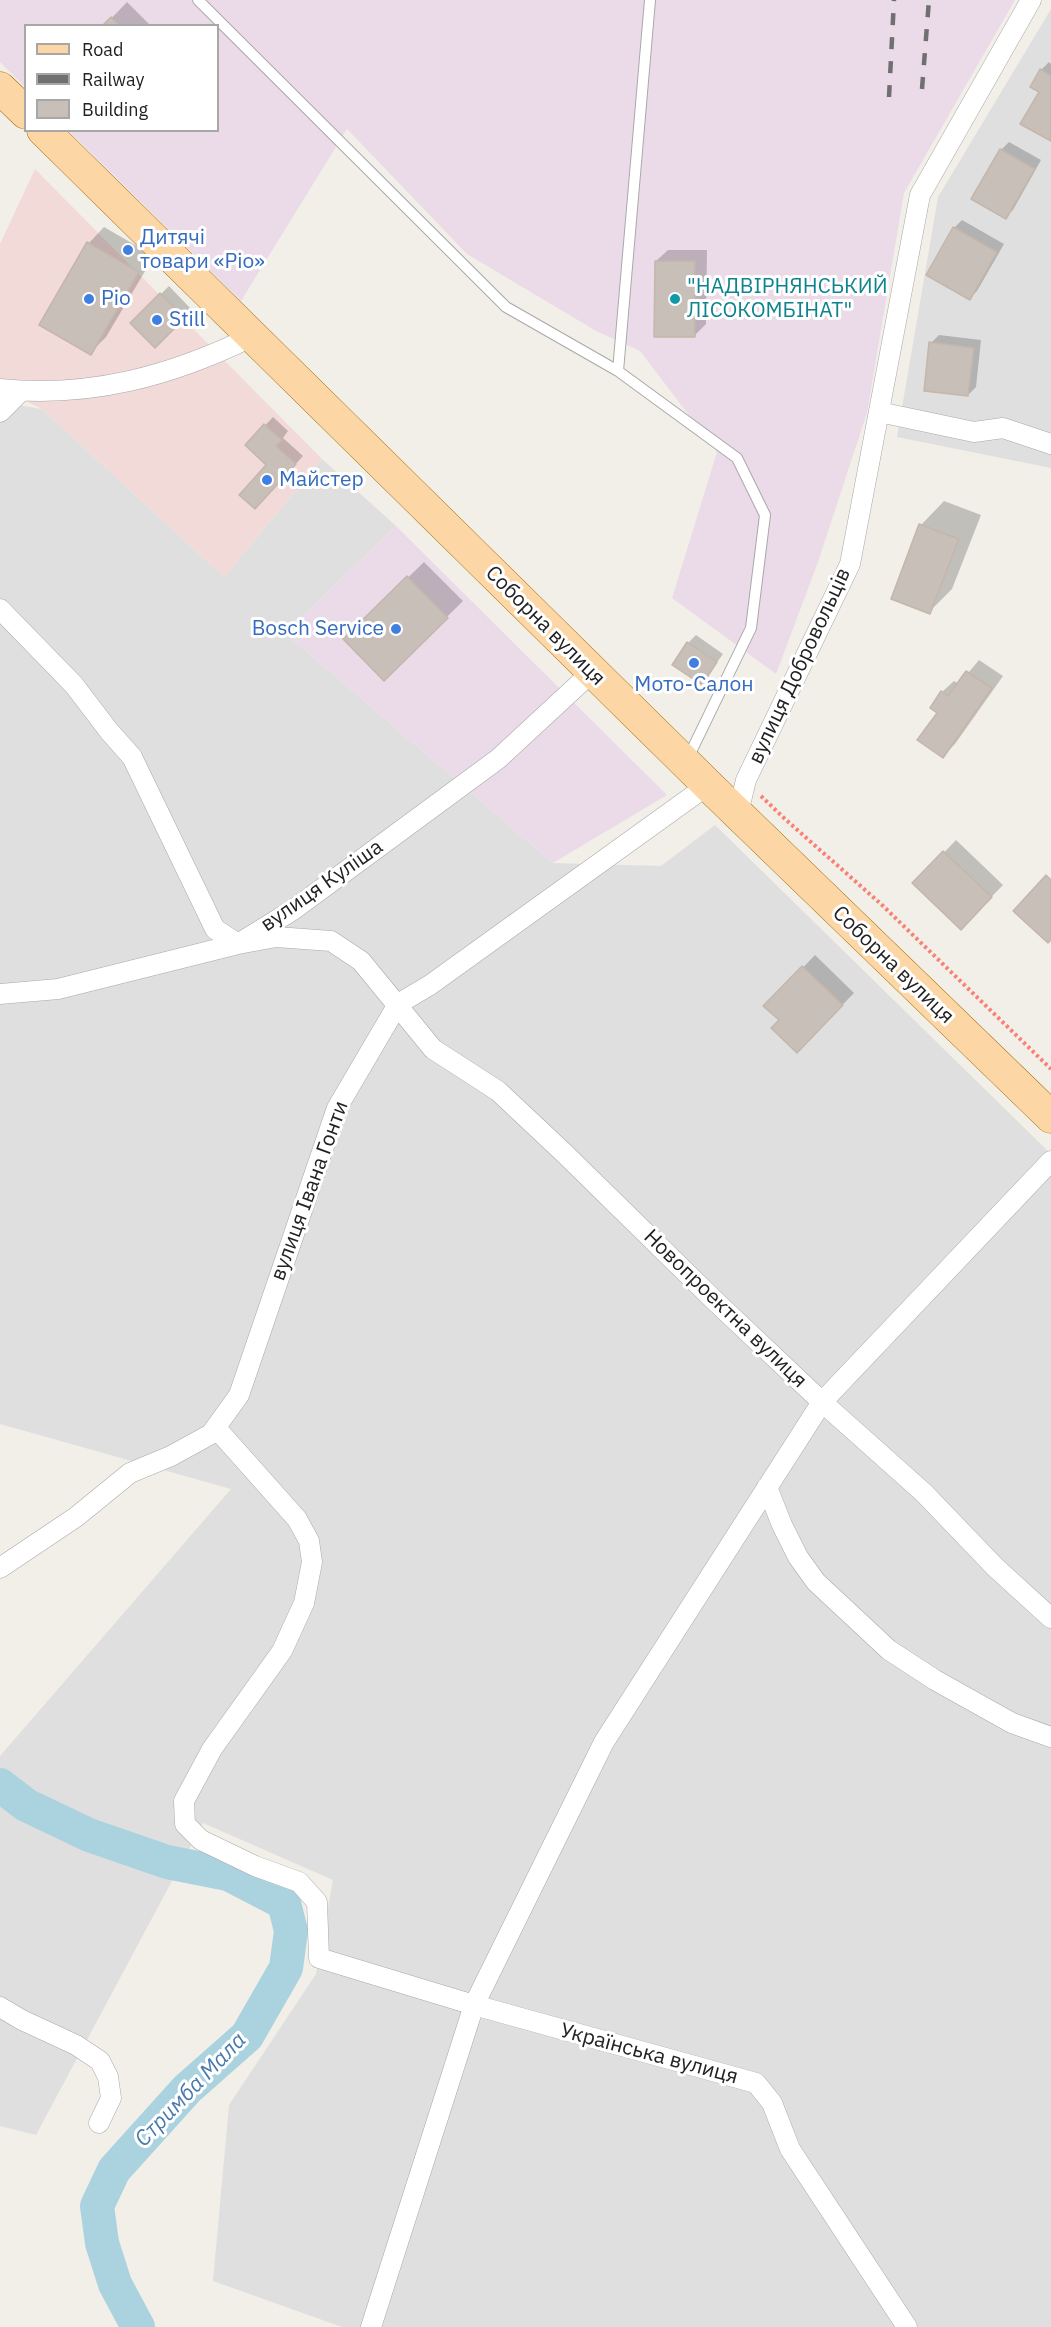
<!DOCTYPE html>
<meta charset="utf-8">
<style>
body{margin:0}
#map{position:relative;width:1051px;height:2327px;overflow:hidden;background:#f2efe9;font-family:"IBM Plex Sans",sans-serif}
canvas{display:block}
.legend{position:absolute;left:24px;top:24px;width:195px;height:108px;box-sizing:border-box;background:#fff;border:2px solid #a7a7a7;margin:0;padding:8px 10px;list-style:none;font-size:18px;color:#222}
.legend li{display:flex;align-items:center;gap:12px;height:30px}
.legend b{width:30px;border:2px solid #a7a7a7}
</style>
<div id="map">
<canvas width="1051" height="2327"></canvas>
<ul class="legend">
<li><b style="height:8px;background:#fcd6a4"></b>Road</li>
<li><b style="height:8px;background:#707070"></b>Railway</li>
<li><b style="height:16px;background:#c7bfb8"></b>Building</li>
</ul>
</div>
<script>
const context = document.querySelector('canvas').getContext('2d');
context.lineJoin = 'round';
function paint(path, color) { context.fillStyle = color; context.fill(path, 'evenodd'); }
function strokePath(path, color, width, dash) { context.strokeStyle = color; context.lineWidth = width; context.lineCap = dash ? 'butt' : 'round'; context.setLineDash(dash || []); context.stroke(path); }
function label(font, color, halo, rows, align = 'center') {
  context.font = font + ' "IBM Plex Sans",sans-serif'; context.lineWidth = 6; context.setLineDash([]); context.textBaseline = 'middle'; context.strokeStyle = halo; context.fillStyle = color; for (const [text, x, y, turn = 0] of rows) {
    context.save(); context.translate(x, y); context.rotate((+turn || 0) * Math.PI / 180); context.textAlign = isNaN(turn) ? turn : align; if (halo) context.strokeText(text, 0, 0); context.fillText(text, 0, 0); context.restore();
  }
}
const residential = new Path2D(`
 M1051,9V468L897,437L938,197Z
 M0,402L42,409L224,577L322,459L396,526L285,633L553,863L661,866L715,825L1051,1154V2327H342L213,2281L229,2105L316,1974L333,1880L203,1823L36,2135L0,2126V1756L231,1489L0,1424Z`);
const commercial = new Path2D(`
 M35,169L322,459L224,577L42,409L0,388V244Z`);
const industrial = new Path2D(`
 M0,0H1015L904,193L867,413L818,562L776,674L672,598L717,452L640,351L596,331L467,254L347,129L241,301L69,131L218,130V26H26L25,87L0,62Z
 M396,526L667,795L553,863L285,633Z`);
const shadow = new Path2D(`
 M127,2L151,26H104Z
 M1049,62L1051,64V140L1041,92V70Z
 M1009,142L1041,160L1013,210L1005,217L973,199L1001,150Z
 M962,220L1004,244L977,291L970,298L954,228Z
 M104,227L154,256L106,337L90,353L41,325L89,243Z
 M668,250H707L706,324L694,336L656,261Z
 M169,286L191,309L155,345L132,323Z
 M939,335L981,340L976,387L968,395L931,343Z
 M273,417L288,431L283,438L303,456L263,500L269,464L247,445Z
 M944,501L981,515L952,589L929,612L893,598L921,525Z
 M424,562L463,601L384,679L345,639Z
 M696,635L723,654L702,683L688,643Z
 M979,660L1003,676L955,744L943,756L939,712L942,692L954,681L959,684Z
 M956,840L1003,885L961,928L915,883Z
 M815,955L854,993L797,1051L781,1020L766,1006Z`);
const river = new Path2D(`
 M0,1785L26,1805L89,1835L167,1862L228,1874L284,1903L291,1931L286,1968L247,2036L187,2089L114,2170L97,2206L102,2243L115,2284L138,2327`);
const building = new Path2D(`
 M111,17L120,26H102Z
 M1040,69L1051,76V141L1020,124L1039,92L1030,87Z
 M1000,149L1035,169L1006,219L971,199Z
 M953,227L997,252L970,300L926,275Z
 M87,242L139,272L91,355L39,325Z
 M655,261H695V337H654Z
 M160,293L185,318L155,348L130,323Z
 M929,342L974,348L968,396L924,391Z
 M264,424L282,440L276,446L296,464L255,509L239,495L266,465L245,445Z
 M919,524L959,539L930,614L891,599Z
 M407,576L448,618L384,681L343,639Z
 M687,642L717,662L702,685L672,665Z
 M966,671L992,688L943,758L917,740L937,713L930,708L941,691L948,696Z
 M943,851L992,897L961,930L912,883Z
 M1046,875L1051,880V940L1048,943L1013,911Z
 M802,966L843,1005L797,1053L771,1028L779,1020L763,1006Z`);
const path = new Path2D(`
 M761,796L785,819L881,904L1051,1069`);
const service = new Path2D(`
 M198,0L506,307L618,371
 M650,0L618,371L737,458L765,515L751,628L687,760`);
const minor = new Path2D(`
 M0,389C90,398 171,376 251,337
 M0,412L21,391
 M879,412L974,432L1003,428L1051,444
 M0,609L74,685L109,731L132,757L215,929L238,944L276,937L331,941L361,961L433,1049L498,1091L564,1153L714,1300L822,1402L924,1493L995,1567L1051,1618
 M738,813L746,780L850,564L920,195L1031,0
 M0,994L58,989L238,944L293,910L498,759L592,672
 M216,1428L297,1519L309,1541L312,1562L304,1603L282,1651L212,1749L184,1801L185,1824L201,1840L255,1866L299,1882L317,1902L319,1958L474,2005L756,2083L772,2103L790,2149L907,2327
 M767,1487L782,1525L798,1557L816,1582L889,1650L935,1680L1012,1723L1051,1737
 M0,1568L76,1517L130,1473L171,1456L211,1434L239,1395L337,1108L398,1004L430,985L708,785
 M0,2007L22,2020L76,2045L100,2061L108,2077L111,2098L99,2123
 M371,2327L474,2005L604,1742L822,1402L1051,1161`);
const primary = new Path2D(`
 M0,88L26,113
 M43,130L708,785L1051,1117`);
const rail = new Path2D(`
 M922,89L929,0
 M889,97L894,0`);
const markers = [
 [128,250,6,"#3f7fe0"],
 [89,299,6,"#3f7fe0"],
 [675,299,6,"#0f9aa8"],
 [157,320,6,"#3f7fe0"],
 [267,480,6,"#3f7fe0"],
 [396,629,6,"#3f7fe0"],
 [694,663,6,"#3f7fe0"]
];
const shopNames = [
 ["Дитячі",140,238],
 ["товари «Ріо»",140,262],
 ["Ріо",101,299],
 ["Still",169,320],
 ["Майстер",279,480],
 ["Bosch Service",384,629,"right"],
 ["Мото-Салон",694,685,"center"]
];
const cultureNames = [
 ["\"НАДВІРНЯНСЬКИЙ",687,287],
 ["ЛІСОКОМБІНАТ\"",687,311]
];
const streetNames = [
 ["Соборна вулиця",545,626,45],
 ["вулиця Добровольців",800,666,-65],
 ["вулиця Куліша",322,886,-35],
 ["Соборна вулиця",893,965,44],
 ["вулиця Івана Гонти",310,1191,-70],
 ["Новопроектна вулиця",725,1309,44],
 ["Українська вулиця",649,2054,15]
];
const waterNames = [
 ["Стримба Мала",191,2090,-46]
];
paint(residential, '#e0dfdf');
paint(commercial, '#f2dad9');
paint(industrial, '#ebdbe8');
paint(shadow, '#0003');
strokePath(river, '#aad3df', 34);
paint(building, '#c7bfb8');
strokePath(building, '#c4b6ab', 1.5);
strokePath(service, '#a9a9a9', 12);
strokePath(minor, '#a9a9a9', 21);
strokePath(primary, '#a06b00', 33);
strokePath(path, '#fa8072', 4, [3, 3]);
strokePath(service, '#fff', 10);
strokePath(minor, '#fff', 20);
strokePath(primary, '#fcd6a4', 32);
strokePath(rail, '#707070', 4.5, [12, 12]);
for (const [x, y, r, color] of markers) { const dot = new Path2D(); dot.arc(x, y, r, 0, 2 * Math.PI); context.fillStyle = color; context.fill(dot); strokePath(dot, '#fff', 2); }
label('21px', '#366cbe', '#fff', shopNames, 'left');
label('21px', '#0d838f', '#fff', cultureNames, 'left');
label('21px', '#222', '#fff', streetNames);
label('italic 22px', '#4a7aab', '#fff', waterNames);
</script>
